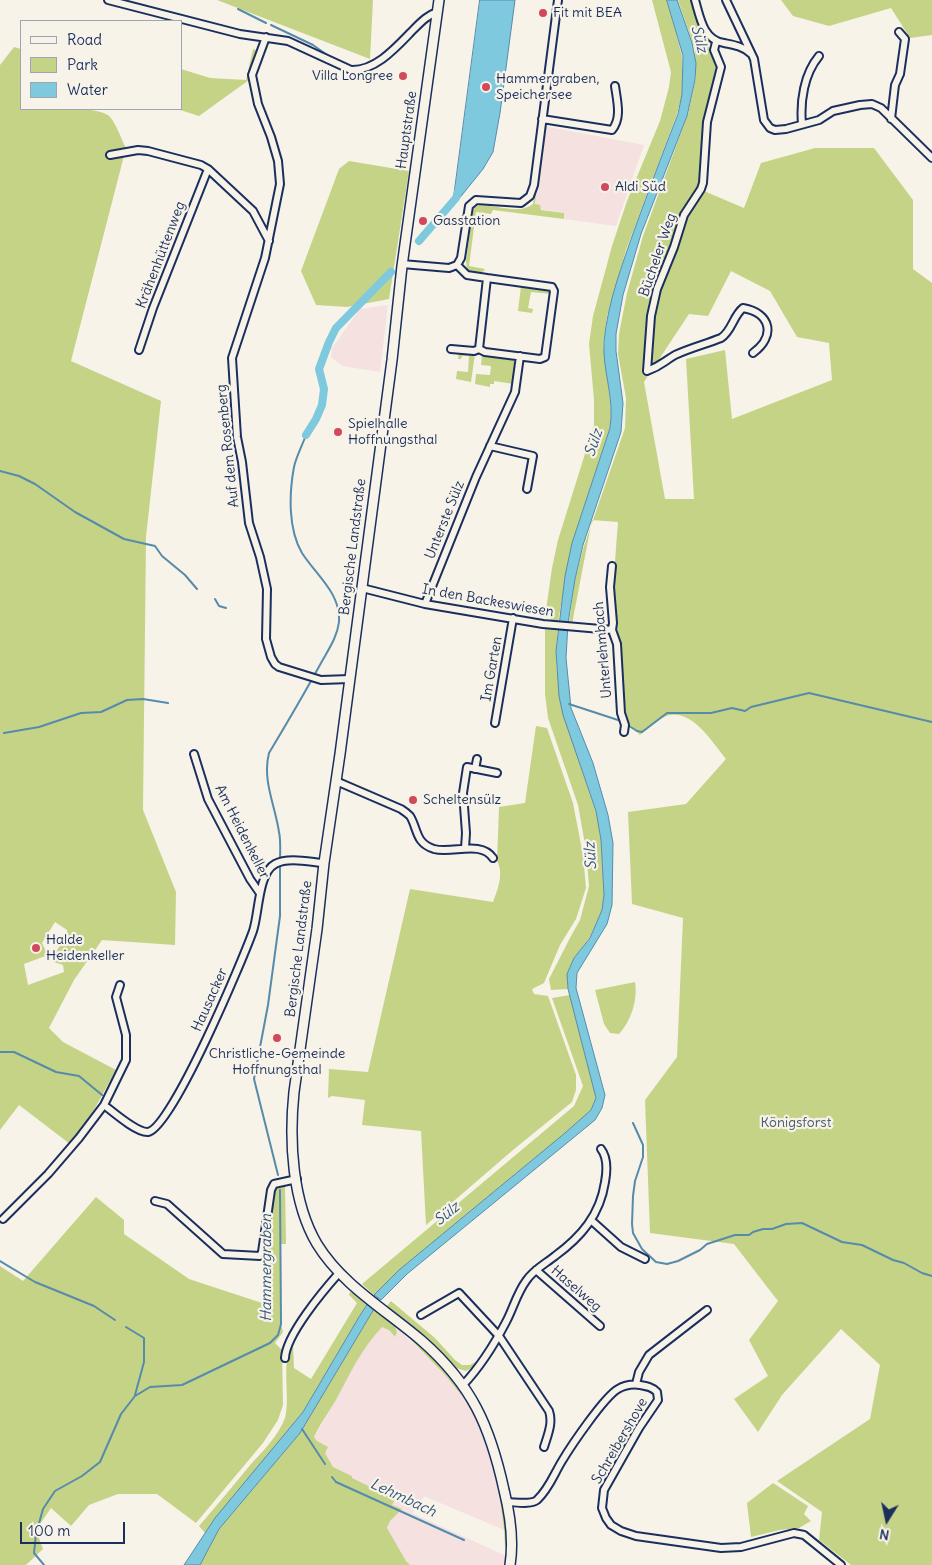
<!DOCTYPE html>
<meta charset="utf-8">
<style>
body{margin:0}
#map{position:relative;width:932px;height:1565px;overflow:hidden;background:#f7f3e8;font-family:Delius,sans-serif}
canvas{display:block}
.legend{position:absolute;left:20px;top:20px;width:162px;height:90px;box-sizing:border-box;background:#f7f3e8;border:1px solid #9fa5b1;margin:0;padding:6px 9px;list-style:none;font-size:15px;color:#1b2f5e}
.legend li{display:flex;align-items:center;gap:10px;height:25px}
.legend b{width:25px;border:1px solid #9fa5b1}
.north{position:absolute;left:862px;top:1495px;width:50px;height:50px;-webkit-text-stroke:4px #f7f3e8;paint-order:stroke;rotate:190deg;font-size:14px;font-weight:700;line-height:20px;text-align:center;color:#1b2f5e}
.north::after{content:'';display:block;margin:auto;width:18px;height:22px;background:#1b2f5e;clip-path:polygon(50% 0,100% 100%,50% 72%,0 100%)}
.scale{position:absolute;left:20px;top:1522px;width:105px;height:22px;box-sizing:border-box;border:2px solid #1b2f5e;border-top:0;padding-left:6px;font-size:15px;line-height:18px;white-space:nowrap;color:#1b2f5e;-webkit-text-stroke:4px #f7f3e8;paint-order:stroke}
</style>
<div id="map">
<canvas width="932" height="1565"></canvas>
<ul class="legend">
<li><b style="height:6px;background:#f7f3e8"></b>Road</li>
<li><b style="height:14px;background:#c5d387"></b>Park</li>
<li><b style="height:14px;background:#7ec9de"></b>Water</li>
</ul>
<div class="north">N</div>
<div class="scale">100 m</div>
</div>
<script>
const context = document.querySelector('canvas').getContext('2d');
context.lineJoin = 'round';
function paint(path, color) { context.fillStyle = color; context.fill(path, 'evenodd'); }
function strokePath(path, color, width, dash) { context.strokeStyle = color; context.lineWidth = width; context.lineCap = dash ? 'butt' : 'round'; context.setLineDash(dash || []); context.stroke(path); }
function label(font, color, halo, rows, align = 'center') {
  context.font = font + ' Delius,sans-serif'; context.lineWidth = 4.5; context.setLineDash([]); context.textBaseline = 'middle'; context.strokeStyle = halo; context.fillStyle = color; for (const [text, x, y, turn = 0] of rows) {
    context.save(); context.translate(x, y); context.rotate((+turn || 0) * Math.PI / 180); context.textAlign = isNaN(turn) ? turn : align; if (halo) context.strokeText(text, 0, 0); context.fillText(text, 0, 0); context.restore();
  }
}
const built = new Path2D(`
 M543,126L644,145L616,226L564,219V213L541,209L535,204Z
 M388,305L380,372L342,366L331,357L332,348L360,309Z
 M395,1326L445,1375L464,1397L479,1423L488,1449L499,1492L504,1530L424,1496L417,1509H414L412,1513L506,1556L505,1565H410L406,1561L387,1528L390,1521L401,1509L392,1505L351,1478L352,1476L333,1467L314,1437L336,1400L358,1357L370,1340L382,1327L394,1334L397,1329Z`);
const green = new Path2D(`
 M217,0H373L370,59Z
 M652,0H667L682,56V94L677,114L626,250L607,316L603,344L610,401L611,415L610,428L572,543L558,622L551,621L550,616L545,617L552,568L558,540L594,425V400L589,344L593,316L612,246L627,201L660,121L669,87L671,72Z
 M678,0H698L724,67L711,126L704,191L744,208L761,163L815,148H874L913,200V269L932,283V1565H851L819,1540L822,1512L777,1481L870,1419L880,1365L841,1329L782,1395L758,1432L734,1399L768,1376L749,1340L778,1301L734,1244L650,1233L645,1100L677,1057L683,918L632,904L628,812L686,804L726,759C713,743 694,711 670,715C662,716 647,730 640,735L630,725L626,717L613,587L618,522L592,520L572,624L569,623L575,579L584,546L625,428L626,398L618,354L619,334L627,293L643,236L688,114L696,78L695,50ZM731,271L770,291L797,337L829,343L832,380L732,419L725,350L686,359L694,499H665L644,382L689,314L708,316Z
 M781,0H932V35L910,38L891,8L829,26L793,16Z
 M14,47L21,49V109C38,109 100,105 110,117C117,125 121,139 126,148L71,361L161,401L146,537L143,810L176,892L175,945L102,940L74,980L49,1028L63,1042L116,1070L95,1108L70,1144L19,1105L0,1130V65ZM55,922L67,930C67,944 54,946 54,962L63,965L64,972L28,985L24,964L48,955L42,943Z
 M253,49L259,51L249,80L199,116L177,109H181V69L210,78L246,80Z
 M541,149L535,204L540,205L541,210L564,213V219L493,210L491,214L476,212L469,266L485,269C481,276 473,274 467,270L466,261L473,210L476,206C494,203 518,216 533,204Z
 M349,161L409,171L389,299L347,307L316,305L301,271L339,169Z
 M521,286L548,289L551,294L531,292L528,308L533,309L532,313L518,311Z
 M459,352L475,354L471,382L456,379L457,371L468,372L469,356H462L461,359H458Z
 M482,355L516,361L517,366L514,384L494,381V384H490V387L475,384L476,374L490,375L491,366L481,365Z
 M545,626L558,628L556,651L557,672L580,765L596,812L601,840L604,895L602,910L590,937L574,958L567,974L568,989L551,990L549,979L571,936L580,920L589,886L586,850L578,805L548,718L545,694Z
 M536,726L547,728L573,803L583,855L586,888L576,919L560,945L544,983L532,989L534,994L548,996L576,1075V1090L572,1102L513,1150L426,1225L421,1131L362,1125L365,1100L332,1096L328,1098L329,1069L368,1072L410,889L493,902C498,889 504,873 497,861L499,807L525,803Z
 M635,982C638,1000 631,1021 619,1034L610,1033L604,1024L595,990Z
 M570,995L596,1098L591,1110L565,1133L399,1270L374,1295L362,1284L574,1106L583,1086L552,998Z
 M285,1186L286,1244H281V1325L283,1332L275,1343L282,1350L283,1405L278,1420L263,1443L196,1523L157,1494H118L89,1505L71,1526L51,1508L36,1530L43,1549L26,1565H0V1266L23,1281L96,1197L124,1220V1234L189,1279L268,1305L263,1260L268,1216L275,1188Z
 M350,1292L354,1293L368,1304L359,1317L303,1412L205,1533L199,1526C217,1505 234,1485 251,1464C263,1451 279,1435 285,1418C291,1396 280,1361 293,1343L294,1368L311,1379L357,1303L349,1295Z
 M391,1301L435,1338L455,1360L462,1365H470L477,1361L473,1367L466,1371L456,1368L438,1348L387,1306Z
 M374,1309L395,1326L397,1332L395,1337L390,1331L382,1327C361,1349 350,1374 336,1400C329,1412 320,1424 314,1437L317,1441L328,1447L325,1453L333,1467L352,1476V1478L395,1499L392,1505L402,1509L390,1521L387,1528L406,1561L410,1565H200L219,1529L300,1433Z
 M414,1339L442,1366L460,1388L484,1429L503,1502L508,1544L505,1547L504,1530L499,1492L488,1449L479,1423L463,1397L445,1375L411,1340Z
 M773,1483L808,1506L804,1514L811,1521L799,1528L780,1530L751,1537L747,1503Z`);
const water = new Path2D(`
 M480,0H515L500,113L493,152L483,169L458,200L454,196Z
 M667,0H677L692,43L696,63L695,80L687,116L641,234L623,295L616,334V351L623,403L621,432L583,545L575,579L568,623L566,658L571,708L593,763L608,815L613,843L612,905L607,924L577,973L576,988L605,1095L602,1108L595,1120L407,1274L381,1300L374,1295L399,1270L565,1133L591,1110L596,1098L568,989L567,974L574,958L590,938L602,910L604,895L601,840L596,811L563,715L559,696L556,651L565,576L572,543L610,428C615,398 602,370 604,341C608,302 622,265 635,228C649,190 663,152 678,114L682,94L683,56Z
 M368,1304L374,1309L300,1433L219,1529L200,1565H184L215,1518L303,1412L359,1317Z`);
const stream = new Path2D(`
 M238,9L266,23
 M271,25L313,45L330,57
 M391,47L404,35
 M0,471L19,476L35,484L75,512L124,539L155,546L162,556L185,575L197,589
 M215,599L219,606L226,608
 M569,704L621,721
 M626,724L637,731L642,732L667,713H711L732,708L745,711L751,707L809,693L932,722
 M4,733L39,727L81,713L101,712L127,700L143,699L168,703
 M280,860C280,851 281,841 279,832C275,805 262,780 269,753C287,723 304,694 321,663C328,650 337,638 339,622C341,593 316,575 302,553C288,529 289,494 294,467C296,457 302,446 306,435
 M0,1052H14L56,1072L79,1076L102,1095
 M633,1123L643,1145V1157L635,1181L633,1196L632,1224L633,1233L642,1249L656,1262L667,1264L678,1261L700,1250L707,1244L735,1235H749L753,1232L763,1229H772L786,1224L802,1223L842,1242L862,1245L893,1260L904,1263L922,1273L932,1276
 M278,1175L254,1079L268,1005L280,916V864
 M0,1261L35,1282L94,1306L115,1320
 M126,1327L144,1338V1362L135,1395
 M302,1429L325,1464
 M332,1477L336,1482L464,1540
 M44,1565L34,1553L36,1534L43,1509L55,1491L82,1476L100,1462L121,1414L135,1396L150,1387L182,1385L270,1343L278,1335L281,1324L280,1190`);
const canal = new Path2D(`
 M419,241L456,198L459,189
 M306,435L316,419L322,405L324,389L319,369L329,342L336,328L391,272`);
const minor = new Path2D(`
 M108,0L240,34L288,41L351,70C377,71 398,45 415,28C422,21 428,15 437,12
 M695,0C700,17 703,40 724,43C734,45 742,46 750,53
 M726,0L754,59L764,120L770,128L775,130L786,129L819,120L833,111L860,105L872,104L881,108L932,158
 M266,37L252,75L258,104L271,137L278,161L280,184L265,258L232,358L237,437L242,462L249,523L260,557L267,589L266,639L271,657L275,664L279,667L321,680L350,679
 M716,42L714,50L721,67L707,122L703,183L701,189L684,215L674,247L657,289L651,316L647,371C661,366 663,362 675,355C690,348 706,344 721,338C732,331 733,316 743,308C771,313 776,336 753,353
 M542,119L612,130C622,118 617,101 615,86
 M891,119L895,85L900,74L905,39L899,32
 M802,124C800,101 804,74 819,56
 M110,155L138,150L148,151L201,165L208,169L253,211L269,241
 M402,264L449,268L457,265L461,258L469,206L476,200L521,203L530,196L534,185L558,0
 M457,265L467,275L487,278L479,349L485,352L540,359L545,357L554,291L552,287L487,278
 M451,349L474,351L479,349
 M139,350L153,308L208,169
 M490,446L533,456L527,489
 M612,566L610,587L613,623L612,630L617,644L621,713L625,725L624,732
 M362,588L425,604L543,624L612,630
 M425,604L476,477L515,392L520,356
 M495,723L513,618
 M194,754L208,799L250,879L259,892
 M475,769L477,759
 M336,781L401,809C404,811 408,814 410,816C418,829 415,843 434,849C452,854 481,840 493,858
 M465,848L466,833L463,793L467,767L497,773
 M104,1105L126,1060V1035L116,997L120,985
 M155,1201L167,1204L223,1254L260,1256L262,1252L271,1190L274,1184L297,1179
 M3,1219L48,1174L79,1138L104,1105C113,1112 137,1133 148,1132C172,1128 243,959 253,931C259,914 258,873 275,864C288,857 310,862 324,863
 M592,1221L621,1247L645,1259
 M536,1270L600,1326
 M421,1315L459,1293L499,1336L549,1411C553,1423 548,1434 544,1447
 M285,1358C286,1335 323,1291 339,1273
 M636,1384L639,1372L649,1355L707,1310
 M463,1385C481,1366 494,1345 506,1322C513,1309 517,1293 526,1281C533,1270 545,1264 555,1256C581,1237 600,1215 605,1182C607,1171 608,1158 601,1149
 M507,1502C515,1502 531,1505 537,1500C549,1489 554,1474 562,1461C571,1446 604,1397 618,1389C625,1385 633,1384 640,1385C647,1386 652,1387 657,1392L658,1400L639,1428L604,1490L602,1508L606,1518L611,1525L621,1531L636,1536L721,1548L741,1547L794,1533L804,1535L841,1565`);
const secondary = new Path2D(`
 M439,0L402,266L392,360L340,754L324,863L317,929L294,1092C289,1140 292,1202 317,1244C342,1285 386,1310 422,1341C472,1385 490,1426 504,1490C510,1514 514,1540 510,1565`);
const markers = [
 [543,13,5,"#d1495b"],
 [403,76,5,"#d1495b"],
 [486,87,5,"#d1495b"],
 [605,187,5,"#d1495b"],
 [423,221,5,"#d1495b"],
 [338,432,5,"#d1495b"],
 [413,800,5,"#d1495b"],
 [36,948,5,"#d1495b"],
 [277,1038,5,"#d1495b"]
];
const poiNames = [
 ["Fit mit BEA",553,13],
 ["Villa Longree",393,76,"right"],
 ["Hammergraben,",496,79],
 ["Speichersee",496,95],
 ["Aldi Süd",615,187],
 ["Gasstation",433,221],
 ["Spielhalle",348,424],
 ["Hoffnungsthal",348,440],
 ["Scheltensülz",423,800],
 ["Halde",46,940],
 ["Heidenkeller",46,956],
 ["Christliche-Gemeinde",277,1054,"center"],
 ["Hoffnungsthal",277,1070,"center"]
];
const streetNames = [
 ["Hauptstraße",407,130,-82],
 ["Krähenhüttenweg",161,255,-69],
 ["Bücheler Weg",658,255,-71],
 ["Auf dem Rosenberg",228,446,-96],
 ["Unterste Sülz",445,520,-68],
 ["Bergische Landstraße",353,547,-83],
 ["In den Backeswiesen",488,601,10],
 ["Unterlehmbach",603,650,-95],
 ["Im Garten",492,669,-80],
 ["Am Heidenkeller",242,832,63],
 ["Bergische Landstraße",299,949,-83],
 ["Hausacker",210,1000,-66],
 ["Haselweg",576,1289,41],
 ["Schreibershove",620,1441,-60]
];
const parkNames = [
 ["Königsforst",796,1123]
];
const waterNames = [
 ["Sülz",699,39,75],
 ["Sülz",594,443,-72],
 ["Sülz",591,856,-94],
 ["Sülz",447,1214,-39],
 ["Hammergraben",267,1268,-90],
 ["Lehmbach",403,1498,25]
];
paint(built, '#f4e1e0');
paint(green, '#c5d387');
paint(water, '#7ec9de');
strokePath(water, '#568bab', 1);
strokePath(stream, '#568bab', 2);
strokePath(canal, '#7ec9de', 8);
strokePath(minor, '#1b2f5e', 10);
strokePath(secondary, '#1b2f5e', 12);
strokePath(minor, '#f7f3e8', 6);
strokePath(secondary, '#f7f3e8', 9);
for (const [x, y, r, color] of markers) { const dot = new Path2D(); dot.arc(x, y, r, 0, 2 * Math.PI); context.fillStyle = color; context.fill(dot); strokePath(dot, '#f7f3e8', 2); }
label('14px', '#1b2f5e', '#f7f3e8', poiNames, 'left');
label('14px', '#1b2f5e', '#f7f3e8', streetNames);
label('14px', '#465868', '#f7f3e8', parkNames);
label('italic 15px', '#34567e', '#f7f3e8', waterNames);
</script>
